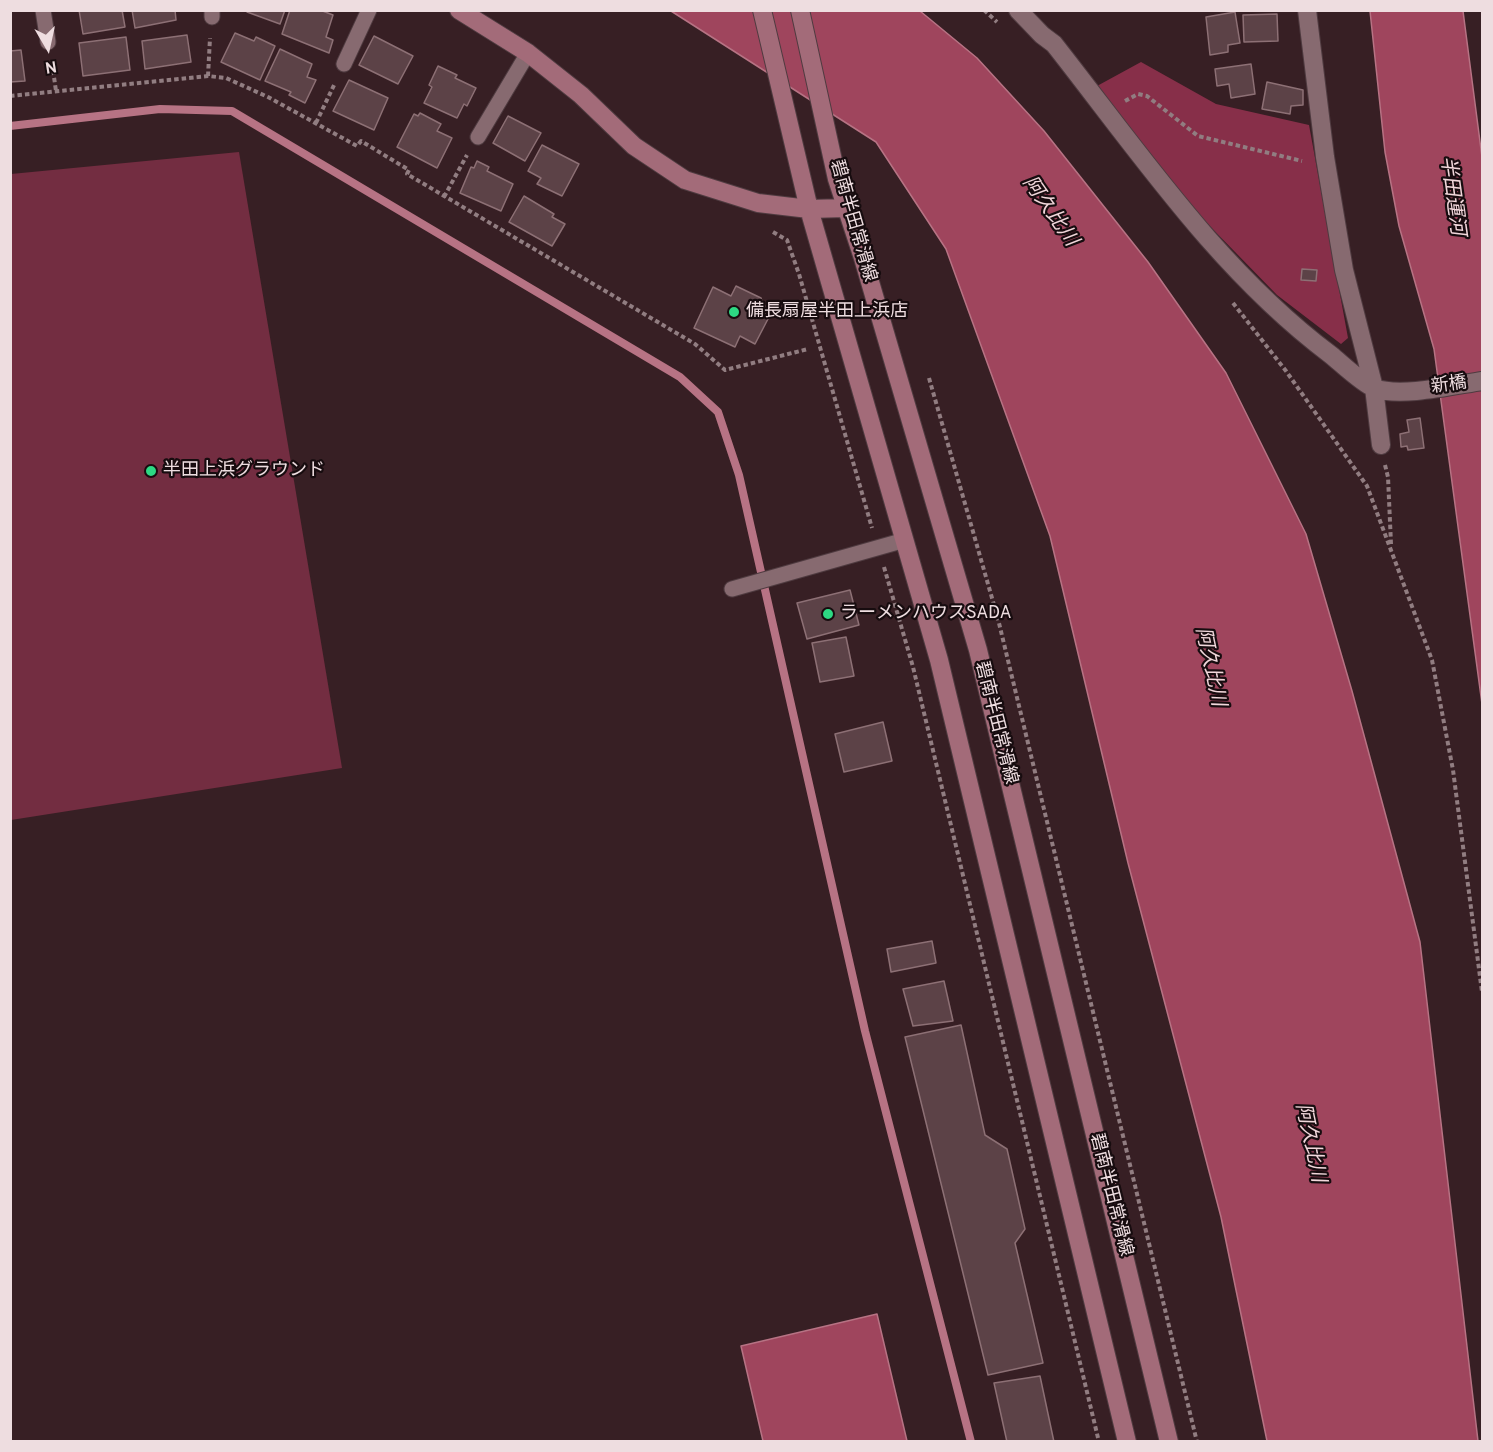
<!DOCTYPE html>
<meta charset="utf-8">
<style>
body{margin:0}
#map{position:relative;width:1493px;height:1452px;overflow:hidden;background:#371f24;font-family:Overpass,sans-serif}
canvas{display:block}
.frame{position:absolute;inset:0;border:12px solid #eedde0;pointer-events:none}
.north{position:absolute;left:18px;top:18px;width:60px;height:60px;-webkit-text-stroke:4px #170c0f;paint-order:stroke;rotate:171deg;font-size:16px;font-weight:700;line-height:24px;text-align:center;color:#eedde0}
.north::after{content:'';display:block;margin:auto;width:21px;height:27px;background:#eedde0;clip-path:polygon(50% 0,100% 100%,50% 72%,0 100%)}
</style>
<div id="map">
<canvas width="1493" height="1452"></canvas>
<div class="frame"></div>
<div class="north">N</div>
</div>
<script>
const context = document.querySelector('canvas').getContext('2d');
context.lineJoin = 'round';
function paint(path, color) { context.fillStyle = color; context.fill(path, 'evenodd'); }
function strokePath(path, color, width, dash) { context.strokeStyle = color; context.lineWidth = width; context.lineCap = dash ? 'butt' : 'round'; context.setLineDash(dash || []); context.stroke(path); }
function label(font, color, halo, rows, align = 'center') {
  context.font = font + ' Overpass,"Noto Sans JP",sans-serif'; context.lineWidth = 4.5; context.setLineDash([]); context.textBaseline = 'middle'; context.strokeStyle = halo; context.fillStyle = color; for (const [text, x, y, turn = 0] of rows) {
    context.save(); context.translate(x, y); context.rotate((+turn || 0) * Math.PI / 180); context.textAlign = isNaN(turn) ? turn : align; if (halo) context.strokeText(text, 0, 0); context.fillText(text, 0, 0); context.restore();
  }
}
const green = new Path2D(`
 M239,152L342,768L11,820V174Z`);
const forest = new Path2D(`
 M1141,62L1216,104L1309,125L1348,338L1341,344L1277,295L1196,212L1097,86Z`);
const water = new Path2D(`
 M671,11H920L977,58L1044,131L1148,262L1226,373L1306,534L1352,691L1420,942L1478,1441H1267L1221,1217L1128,863L1050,536L946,249L876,142Z
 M1370,11H1463L1482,157V704L1434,349L1399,226L1385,152Z
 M877,1314L907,1441H763L741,1346Z`);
const stream = new Path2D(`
 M10,126L160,109L232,111L680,377L718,412L739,475L865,1031L971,1442`);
const building = new Path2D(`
 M79,10H122L125,27L83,34Z
 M132,10H175L176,20L135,28Z
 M248,10H285L280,24L247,12Z
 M290,10H320L333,15L326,37L333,40L329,53L282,34Z
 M1235,12L1240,43L1228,45V52L1210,55L1206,17Z
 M1277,14L1278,41L1244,42L1243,15Z
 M235,33L254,41L256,37L275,46L260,80L221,62Z
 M187,35L191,62L145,69L142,41Z
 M374,36L413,56L398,84L359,65Z
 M126,37L130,70L83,76L79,43Z
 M280,49L312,64L307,77L316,80L305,103L289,95L291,92L265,81Z
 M21,50L25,81L10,82V51Z
 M1251,64L1255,94L1231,98L1229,84L1217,86L1215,69Z
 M438,66L457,75L455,78L476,88L467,106L464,104L457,118L424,103L432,87L429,85Z
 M349,80L388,98L374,130L333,111Z
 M1267,82L1303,90V105L1291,106L1290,114L1262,109Z
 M420,113L441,124L437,131L452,138L437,168L397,147L414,114L418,116Z
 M508,116L541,133L525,161L493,143Z
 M542,145L579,164L562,196L537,184L541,178L528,171Z
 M477,161L489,167L487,171L513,184L501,211L460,193L471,167L474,168Z
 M524,196L554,214L552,217L565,224L552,246L509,222Z
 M1302,269L1317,270L1316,281L1301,280Z
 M736,286L761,298L763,305L767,307L769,317L755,344L740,336L735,347L694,328L713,287L731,296Z
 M1420,418L1424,448L1408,450L1407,446L1401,447L1400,434L1409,432L1407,420Z
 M850,590L859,625L807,639L797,603Z
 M846,637L854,676L820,682L812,643Z
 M883,722L892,761L844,772L835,734Z
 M932,941L936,963L891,972L887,949Z
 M944,981L953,1021L913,1026L903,989Z
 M961,1025L985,1135L1007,1149L1025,1229L1015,1243L1043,1363L988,1375L905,1037Z
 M1040,1376L1054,1442H1007L994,1383Z`);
const path = new Path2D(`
 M984,10L997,22
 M52,63L56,91
 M208,76L210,38
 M10,96L208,76L226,78L268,97L357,146L361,141L409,170L407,174L695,344L725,370L808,349
 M1125,101L1138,94L1147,96L1198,136L1302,161
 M316,123L335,83
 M444,197L467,155
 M773,232L787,240L799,274L872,528
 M1233,303L1286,371L1367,486L1432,660L1453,770L1482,992
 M929,378L998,619L1197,1442
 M1385,465L1388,477L1391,544
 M884,567L913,667L1099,1442`);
const lane = new Path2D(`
 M43,10L48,42
 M212,17V10
 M344,64L369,10
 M478,137L528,53
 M732,589L905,540`);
const street = new Path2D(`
 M1018,10L1042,35L1054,44C1139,152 1219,271 1331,355C1342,364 1363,384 1374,388C1400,398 1455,385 1482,381
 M1307,10L1325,157L1344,270L1374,388L1381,445`);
const secondary = new Path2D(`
 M459,10L528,53L581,95L634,146L685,180L758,203L809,209L846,208
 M762,10L809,209L939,660L1127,1442
 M800,10L837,179L863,258L978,650L1169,1442`);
const markers = [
 [734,312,6,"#2dd883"],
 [151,471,6,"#2dd883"],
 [828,614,6,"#2dd883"]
];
const streetNames = [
 ["碧南半田常滑線",852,221,74],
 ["新橋",1449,386,-8],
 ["碧南半田常滑線",995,723,76],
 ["碧南半田常滑線",1110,1195,76]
];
const poiNames = [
 ["備長扇屋半田上浜店",746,312],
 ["半田上浜グラウンド",163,471],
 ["ラーメンハウスSADA",840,614]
];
const waterNames = [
 ["半田運河",1451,196,82],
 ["阿久比川",1049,212,55],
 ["阿久比川",1209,667,78],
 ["阿久比川",1309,1143,78]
];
paint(green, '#732d41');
paint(forest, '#872f49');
paint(water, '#9f455d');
strokePath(water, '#b77384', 1.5);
strokePath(stream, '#b77384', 8);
paint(building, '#5c4247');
strokePath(building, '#8d7075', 1.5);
strokePath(lane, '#4f3b40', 17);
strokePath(street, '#4f3b40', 20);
strokePath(secondary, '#4f3b40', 20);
strokePath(path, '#917d81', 4, [4.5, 3]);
strokePath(lane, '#876a70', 15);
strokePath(street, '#876a70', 18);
strokePath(secondary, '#a36b79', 18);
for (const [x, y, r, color] of markers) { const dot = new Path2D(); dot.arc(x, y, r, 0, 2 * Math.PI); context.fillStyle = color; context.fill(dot); strokePath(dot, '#170c0f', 2); }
label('18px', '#eedde0', '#170c0f', streetNames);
label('18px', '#eedde0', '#170c0f', poiNames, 'left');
label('italic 20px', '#f1d7db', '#170c0f', waterNames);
</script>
